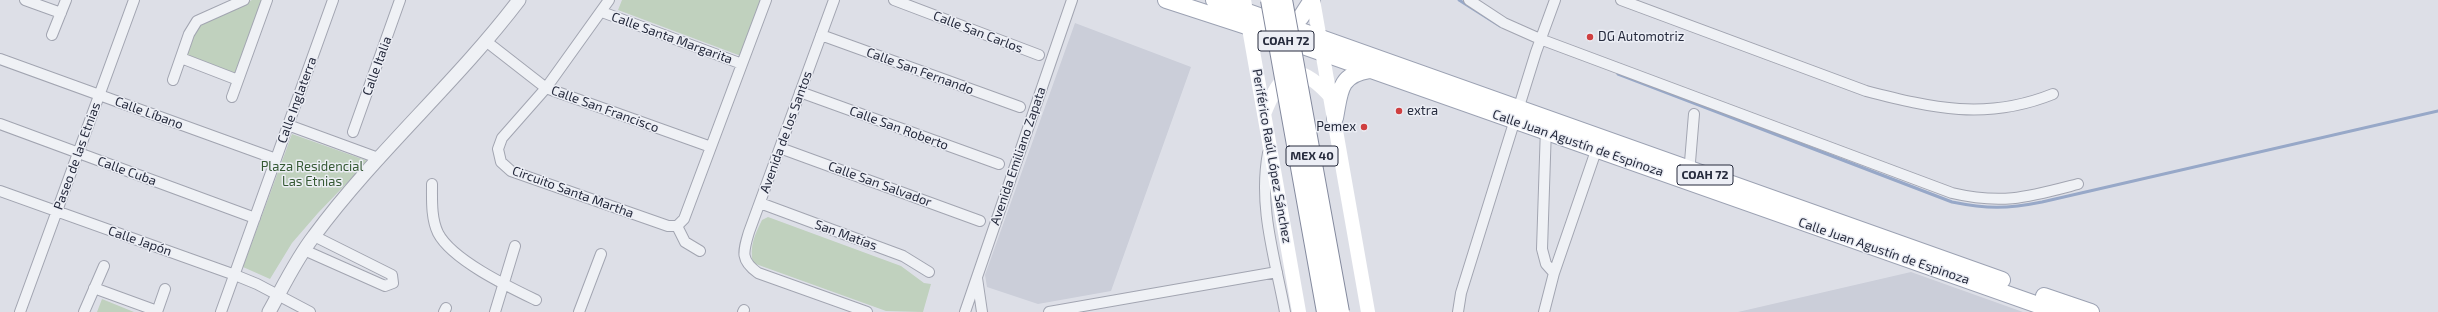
<!DOCTYPE html>
<meta charset="utf-8">
<style>
body{margin:0}
canvas{display:block;background:#dddfe7}
</style>
<canvas width="2438" height="312"></canvas>
<script>
const context = document.querySelector('canvas').getContext('2d');
context.lineJoin = 'round';
function paint(path, color) { context.fillStyle = color; context.fill(path, 'evenodd'); }
function strokePath(path, color, width, dash) { context.strokeStyle = color; context.lineWidth = width; context.lineCap = dash ? 'butt' : 'round'; context.setLineDash(dash || []); context.stroke(path); }
function label(font, color, halo, rows, align = 'center') {
  context.font = font + ' "Exo 2",sans-serif'; context.lineWidth = 3; context.setLineDash([]); context.textBaseline = 'middle'; context.strokeStyle = halo; context.fillStyle = color; for (const [text, x, y, turn = 0] of rows) {
    context.save(); context.translate(x, y); context.rotate((+turn || 0) * Math.PI / 180); context.textAlign = isNaN(turn) ? turn : align; if (halo) context.strokeText(text, 0, 0); context.fillText(text, 0, 0); context.restore();
  }
}
const built = new Path2D(`
 M1075,23L1191,67L1111,291L1038,304L987,287L985,275Z
 M1911,272L2023,312H1738Z`);
const green = new Path2D(`
 M252,0H264L237,76L185,56L197,25Z
 M622,0H761L741,56L618,10Z
 M292,134L368,161L318,213L292,243L270,279L243,267Z
 M768,217L901,266L924,283L931,284L923,312L886,311L753,263C749,247 755,234 762,220Z
 M102,299L134,312H97Z`);
const stream = new Path2D(`
 M1459,0L1500,26
 M1618,74L1952,202C1987,209 2007,209 2042,202L2438,111`);
const minor = new Path2D(`
 M25,0L61,13
 M609,0L546,88L502,138L498,149L501,162L511,171L668,226H677L684,219L766,0
 M834,0L749,232C743,252 740,260 758,273L867,312
 M894,0L1039,55
 M1469,0L1504,23L1540,39L1952,193C2003,205 2028,197 2078,184
 M1621,0L1866,91C1932,108 1986,121 2053,94
 M602,12L742,64
 M52,35L66,0
 M821,35L1020,107
 M487,42L546,88L711,147
 M181,58L238,80
 M0,59L276,159
 M173,80L189,34L197,21L244,0
 M800,92L999,164
 M232,97L267,0
 M0,124L255,218
 M288,125L378,158
 M1546,127L1542,249L1546,264L1554,273
 M353,132L400,0
 M780,148L980,221
 M1268,153C1258,207 1275,258 1285,312
 M1689,174L1694,114
 M432,184C432,200 431,218 438,233C452,260 509,287 536,300
 M0,191L235,275L257,284L310,312
 M760,203L903,256L929,272
 M677,226L685,242L700,251
 M304,250L385,286L393,283L392,275L314,236
 M977,278L982,312
 M94,288L157,311
 M20,312L134,0
 M84,312L104,266
 M157,312L165,289
 M221,312L333,0
 M444,312L446,308
 M495,312L515,246
 M579,312L601,254
 M743,312L744,310
 M965,312L1072,0
 M1049,312L1277,272
 M1458,312L1461,293L1536,52L1555,0
 M1544,312L1554,273L1598,145`);
const tertiary = new Path2D(`
 M269,312C283,287 296,259 314,236C376,152 456,83 519,0`);
const secondary = new Path2D(`
 M1244,0L1299,312
 M1313,0L1368,312
 M1264,114C1281,72 1295,57 1331,97`);
const primary = new Path2D(`
 M1166,0L1249,27L2058,312
 M1214,0L2002,280
 M1291,26L1301,17L1312,0
 M1335,118C1340,93 1338,75 1369,70
 M2044,296L2091,312`);
const motorwayBridge = new Path2D(`
 M1270,0L1326,312
 M1283,0L1340,312`);
const markers = [
 [1590,37,4,"#cf3f40"],
 [1399,111,4,"#cf3f40"],
 [1364,127,4,"#cf3f40"]
];
const shields = [
 [1286,41,56],
 [1312,156,52],
 [1705,175,56]
];
const shieldNames = [
 ["COAH 72",1286,41],
 ["MEX 40",1312,156],
 ["COAH 72",1705,175]
];
const streetNames = [
 ["Calle San Carlos",978,32,21],
 ["Calle Santa Margarita",672,38,20],
 ["Calle Italia",377,66,-70],
 ["Calle San Fernando",920,71,20],
 ["Calle Inglaterra",297,100,-70],
 ["Calle San Francisco",605,109,20],
 ["Calle Líbano",149,113,20],
 ["Calle San Roberto",899,128,20],
 ["Avenida de los Santos",786,132,-70],
 ["Calle Juan Agustín de Espinoza",1578,143,19],
 ["Paseo de las Etnias",77,156,-70],
 ["Avenida Emiliano Zapata",1018,156,-71],
 ["Periférico Raúl López Sánchez",1272,156,80],
 ["Calle Cuba",127,171,20],
 ["Calle San Salvador",880,184,20],
 ["Circuito Santa Martha",573,192,20],
 ["San Matías",846,235,20],
 ["Calle Japón",140,241,19],
 ["Calle Juan Agustín de Espinoza",1884,251,19]
];
const poiNames = [
 ["DG Automotriz",1598,37],
 ["extra",1407,111],
 ["Pemex",1356,127,"right"]
];
const parkNames = [
 ["Plaza Residencial",312,167],
 ["Las Etnias",312,182]
];
paint(built, '#cbced9');
paint(green, '#c0d1be');
strokePath(stream, '#97a8c8', 3);
strokePath(minor, '#a2a5b1', 12);
strokePath(tertiary, '#a2a5b1', 15);
strokePath(primary, '#9ca2b3', 18);
strokePath(minor, '#eff1f5', 10);
strokePath(tertiary, '#eff1f5', 13);
strokePath(secondary, '#fff', 14);
strokePath(primary, '#fff', 16);
strokePath(motorwayBridge, '#848a9e', 20, []);
strokePath(motorwayBridge, '#fff', 18);
for (const [x, y, r, color] of markers) { const dot = new Path2D(); dot.arc(x, y, r, 0, 2 * Math.PI); context.fillStyle = color; context.fill(dot); strokePath(dot, '#eceef5', 1.5); }
for (const [x, y, w] of shields) { const box = new Path2D(); box.roundRect(x - w / 2, y - 10, w, 20, 3); context.fillStyle = '#eceef5'; context.fill(box); strokePath(box, '#262b3d', 1); }
label('bold 12px', '#262b3d', null, shieldNames);
label('13px', '#262b3d', '#eceef5', streetNames);
label('13px', '#262b3d', '#eceef5', poiNames, 'left');
label('13px', '#355933', '#eceef5', parkNames);
</script>
